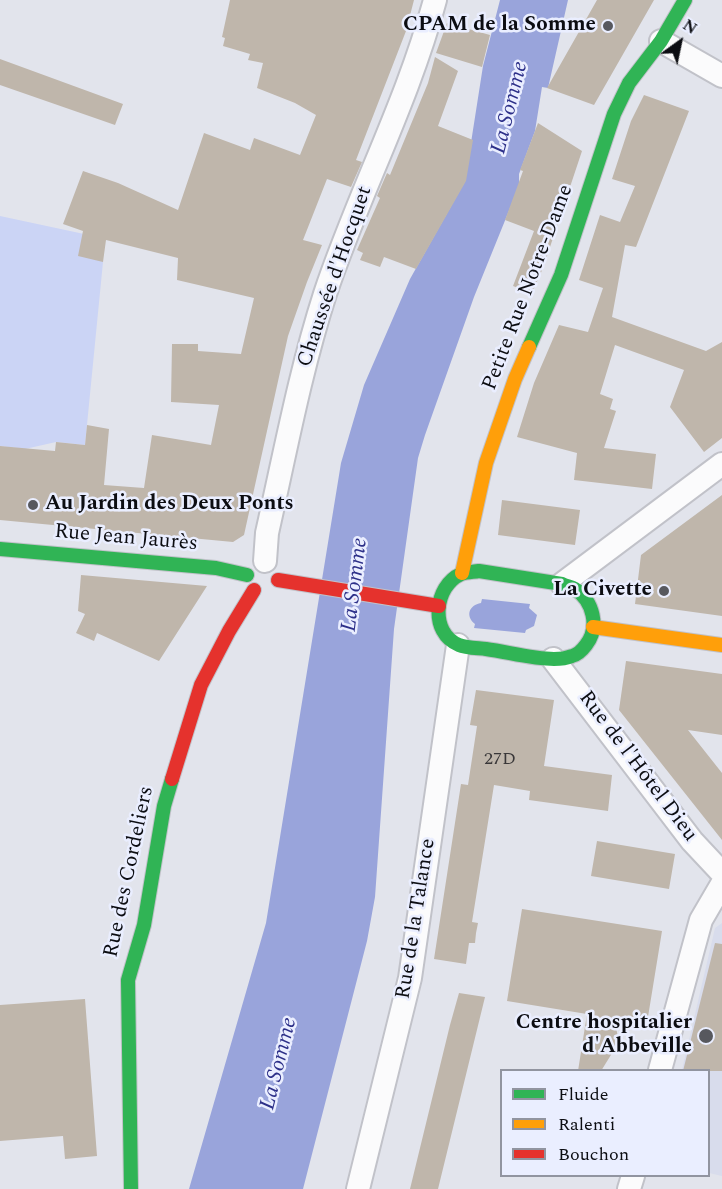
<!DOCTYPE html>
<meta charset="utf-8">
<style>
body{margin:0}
#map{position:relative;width:722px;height:1189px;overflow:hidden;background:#e2e4ec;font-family:Spectral,serif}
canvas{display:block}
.legend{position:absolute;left:500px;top:1069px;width:210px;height:108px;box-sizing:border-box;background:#eaeeff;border:2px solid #9194a0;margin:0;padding:8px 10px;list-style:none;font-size:18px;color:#0c0d12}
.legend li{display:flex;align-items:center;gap:12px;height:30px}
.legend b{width:30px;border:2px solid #9194a0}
.north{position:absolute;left:650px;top:12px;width:60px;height:60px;-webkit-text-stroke:4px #eaeeff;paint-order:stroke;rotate:33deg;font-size:16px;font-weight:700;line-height:24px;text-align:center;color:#0c0d12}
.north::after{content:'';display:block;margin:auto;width:21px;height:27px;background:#0c0d12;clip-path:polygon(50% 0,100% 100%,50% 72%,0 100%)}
</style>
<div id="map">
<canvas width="722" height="1189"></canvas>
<ul class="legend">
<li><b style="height:8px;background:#30b455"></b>Fluide</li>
<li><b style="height:8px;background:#ff9f0a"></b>Ralenti</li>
<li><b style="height:8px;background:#e5322d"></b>Bouchon</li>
</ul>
<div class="north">N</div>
</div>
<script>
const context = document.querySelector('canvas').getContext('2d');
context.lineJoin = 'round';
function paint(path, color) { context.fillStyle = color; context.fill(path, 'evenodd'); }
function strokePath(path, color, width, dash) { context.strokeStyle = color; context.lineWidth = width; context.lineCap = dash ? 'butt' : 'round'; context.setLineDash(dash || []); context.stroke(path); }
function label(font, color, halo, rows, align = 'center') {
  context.font = font + ' Spectral,serif'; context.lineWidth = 5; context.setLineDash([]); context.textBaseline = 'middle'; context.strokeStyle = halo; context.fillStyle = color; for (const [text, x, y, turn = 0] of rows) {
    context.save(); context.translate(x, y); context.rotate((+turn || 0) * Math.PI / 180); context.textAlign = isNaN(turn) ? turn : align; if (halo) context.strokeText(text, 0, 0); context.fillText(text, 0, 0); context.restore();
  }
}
const built = new Path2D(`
 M722,923V1176L709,1173L708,1070H682L715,928Z`);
const green = new Path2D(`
 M0,216L98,237L103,262L85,445L56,442L25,449L0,446Z`);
const water = new Path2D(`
 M500,0H568L548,88L542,87L535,131L519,174V186L474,297L425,435L418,458L394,629L375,897L367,941L303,1189H189L266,923L341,463L364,385L410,279L465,181L483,66Z
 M482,599L530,604L529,608L537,615L534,626L526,630L525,633L474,628L475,624C465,616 469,605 481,603Z`);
const building = new Path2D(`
 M230,0H414L406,31L356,160L362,162L351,187L327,179L303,240L322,245L307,282L288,336L244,535L233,542L0,520V446L55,451L56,442L85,445L87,425L109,429L104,485L144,488L152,435L211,445L219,405L171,402L172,344H198V351L241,354L254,298L177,280L178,258L106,240L103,262L78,256L83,231L63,224L83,171L118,183L178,210L204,133L250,150L254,138L300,155L316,115L295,103L257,88L263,63L248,60L250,54L223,46L225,38L222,37Z
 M597,0H654L594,105L547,88Z
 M447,23L490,35L482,67L436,53Z
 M435,57L458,71L438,126L473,140L466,181L416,269L384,257L380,267L360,260L363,253L357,250L380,198L377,196L387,173L390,175L428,83Z
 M0,59L123,104L115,125L0,85Z
 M644,95L689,111L636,247L625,245L612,317L706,351L722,342V438L704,452L670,407L684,370L615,345L600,394L613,399L610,409L616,411L604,448L656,454L652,489L574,480L577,453L517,437L534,383L559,325L588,332L603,288L579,280L600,215L620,222L635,186L612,179L631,121Z
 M538,123L582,151L543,268L532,293L513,286L534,231L505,220L523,171L520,170Z
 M722,495V616L635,604L641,555Z
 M502,500L580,510L575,545L498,535Z
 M81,575L207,586L159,661L97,633L94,641L76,633L85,614L78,611Z
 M626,661L722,674V735L688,730L722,773V840L619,710Z
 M476,690L554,700L544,766L612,775L608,811L529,800L530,791L494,785L472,922L478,923L476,933L475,943H469L466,964L434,959L461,784L468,785L477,726L470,725Z
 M597,841L675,854L669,889L591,876Z
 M522,909L662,931L647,1023L614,1018L619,1042L601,1071H578L587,1014L507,1001Z
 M715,943L722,944V1071H683Z
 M459,993L485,997L438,1189H410L450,1025Z
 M85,999L97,1156L65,1159L63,1136L0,1141V1005Z`);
const street = new Path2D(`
 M661,41L722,76
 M265,561L267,533C285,453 300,372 325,294C358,195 408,101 435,0
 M562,584L722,464
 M553,659L692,841L722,873
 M660,1070L701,920L722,884
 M358,1189L410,978L458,645
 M629,1189L633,1176`);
const fast = new Path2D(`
 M529,347L561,275L614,114L629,83L661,41L685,0
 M0,549L216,568L247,575
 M479,571L562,584C566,586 571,587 575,589C593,601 600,627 586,645C583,649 577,655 572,656C567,658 559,659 554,659C532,659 508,652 486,649C478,648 466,648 459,645C429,633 434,586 461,574C466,572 473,572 479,571Z
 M131,1189L128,980L144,925L164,806L172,779`);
const slow = new Path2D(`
 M462,573L486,463L515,379L529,347
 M593,627L722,645`);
const jam = new Path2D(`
 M278,580L439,606
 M172,779L201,685L229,631L254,590`);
const markers = [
 [608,26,6,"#57585e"],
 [33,505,6,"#57585e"],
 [664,591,6,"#57585e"],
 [706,1036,8,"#57585e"]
];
const numberNames = [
 ["27D",500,760]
];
const poiNames = [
 ["CPAM de la Somme",596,26],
 ["Au Jardin des Deux Ponts",45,505,"left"],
 ["La Civette",652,591],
 ["Centre hospitalier",692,1024],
 ["d'Abbeville",692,1048]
];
const streetNames = [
 ["Chaussée d'Hocquet",336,277,-71],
 ["Petite Rue Notre-Dame",529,288,-69],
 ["Rue Jean Jaurès",126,539,5],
 ["Rue de l'Hôtel Dieu",637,767,53],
 ["Rue des Cordeliers",130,872,-78],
 ["Rue de la Talance",417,919,-81]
];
const waterNames = [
 ["La Somme",511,108,-76],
 ["La Somme",356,585,-83],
 ["La Somme",280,1064,-76]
];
paint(built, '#d8dcec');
paint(green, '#cbd4f5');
paint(water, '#99a4db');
paint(building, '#bfb6ab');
strokePath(street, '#c1c2c9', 26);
strokePath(fast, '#c1c2c9', 16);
strokePath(slow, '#c1c2c9', 16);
strokePath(jam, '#c1c2c9', 16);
strokePath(street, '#fbfbfc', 22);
strokePath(fast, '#30b455', 14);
strokePath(slow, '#ff9f0a', 14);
strokePath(jam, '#e5322d', 14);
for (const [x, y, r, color] of markers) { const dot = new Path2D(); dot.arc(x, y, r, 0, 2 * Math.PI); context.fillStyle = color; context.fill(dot); strokePath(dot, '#eaeeff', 2); }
label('18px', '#393738', null, numberNames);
label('bold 21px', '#0c0d12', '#eaeeff', poiNames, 'right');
label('21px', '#0c0d12', '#eaeeff', streetNames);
label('italic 22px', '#2d3089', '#eaeeff', waterNames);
</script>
